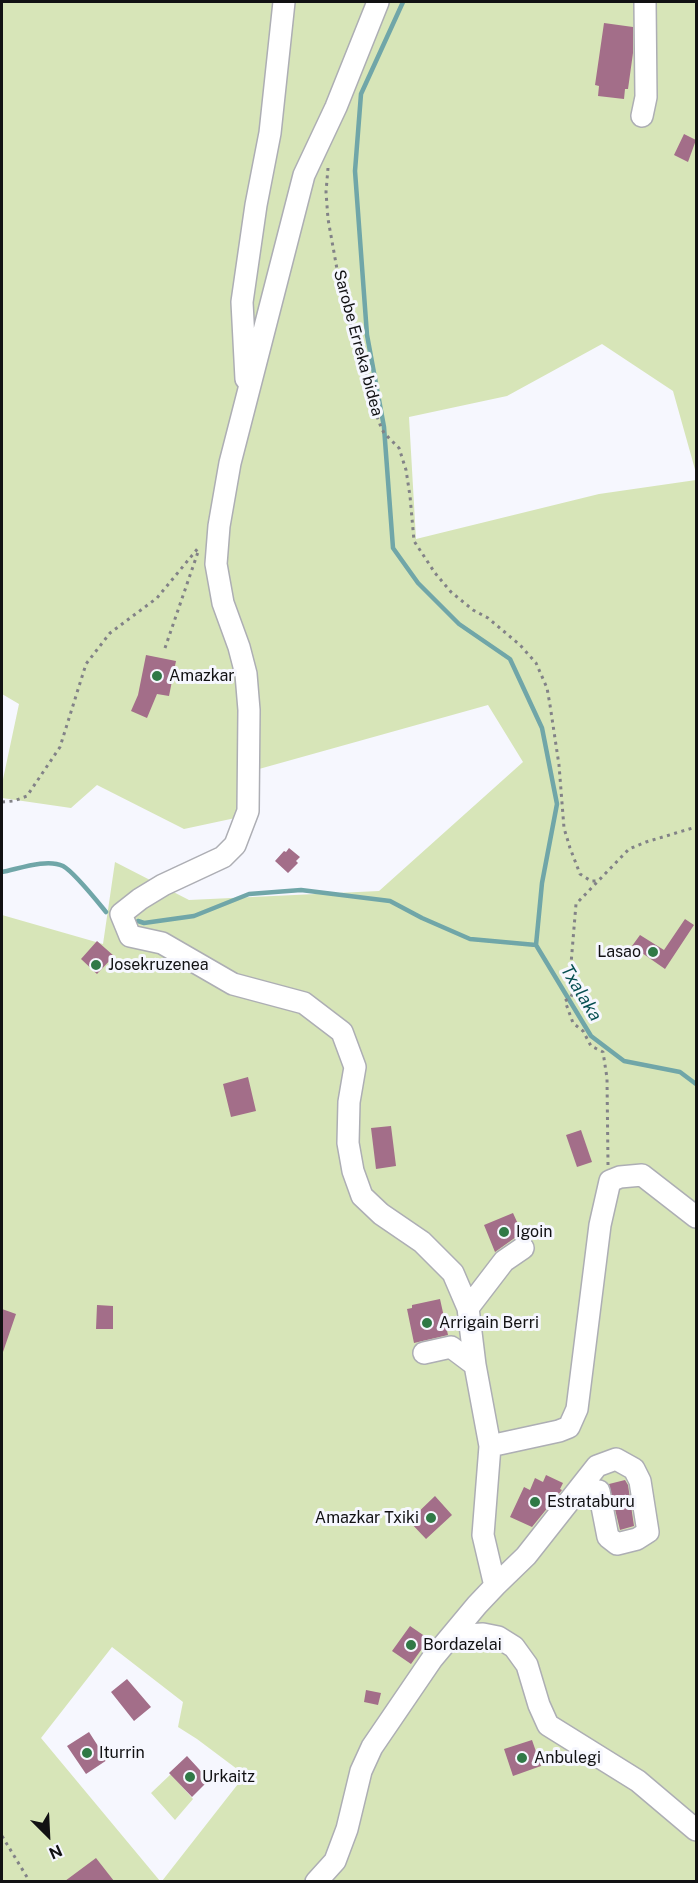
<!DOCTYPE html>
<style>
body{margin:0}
#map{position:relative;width:698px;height:1883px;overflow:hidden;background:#f6f7fe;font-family:"Public Sans",sans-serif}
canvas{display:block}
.frame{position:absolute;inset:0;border:3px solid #111113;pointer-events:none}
.north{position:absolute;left:18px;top:1805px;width:60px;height:60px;-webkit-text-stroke:4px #f6f7fe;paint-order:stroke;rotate:156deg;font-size:16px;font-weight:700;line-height:24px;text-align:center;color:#111113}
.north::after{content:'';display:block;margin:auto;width:21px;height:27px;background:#111113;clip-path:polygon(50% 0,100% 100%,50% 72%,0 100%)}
</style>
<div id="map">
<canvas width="698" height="1883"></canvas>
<div class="frame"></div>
<div class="north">N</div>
</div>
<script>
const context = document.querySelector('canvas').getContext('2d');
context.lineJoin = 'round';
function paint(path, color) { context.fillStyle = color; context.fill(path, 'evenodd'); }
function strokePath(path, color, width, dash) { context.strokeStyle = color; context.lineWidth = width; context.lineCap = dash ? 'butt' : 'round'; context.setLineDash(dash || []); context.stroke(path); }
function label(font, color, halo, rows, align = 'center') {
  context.font = font + ' "Public Sans",sans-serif'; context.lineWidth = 6; context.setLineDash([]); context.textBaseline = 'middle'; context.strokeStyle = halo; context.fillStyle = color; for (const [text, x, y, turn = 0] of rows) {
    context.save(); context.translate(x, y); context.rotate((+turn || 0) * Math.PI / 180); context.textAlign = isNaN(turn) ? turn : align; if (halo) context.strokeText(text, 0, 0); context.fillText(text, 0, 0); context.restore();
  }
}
const green = new Path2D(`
 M2,2H696V473L673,391L602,344L507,396L409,417L416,539L599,494L696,480V1881H162L245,1775L197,1739L178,1727L183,1702L112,1647L41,1738L160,1881H2V915L103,944L115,862L189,900L379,891L523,762L488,705L259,769L240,817L184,829L97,785L71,808L2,798V784L19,704L2,694Z
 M171,1774L193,1799L175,1820L151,1793Z`);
const stream = new Path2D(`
 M403,2L361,94L355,171L367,335L384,427L393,548L418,583L459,624L510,659L542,728L557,804L542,883L536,945L591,1036L624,1061L680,1072L696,1084
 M2,872C18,869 47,858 63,866C74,872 97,901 106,912
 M138,921L144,923L194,916L249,894L301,890L390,901L422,918L470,939L536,945`);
const building = new Path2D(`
 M604,23L633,27V53L628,89H625L624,99L598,96L599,86L595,85Z
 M684,134L696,140L688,162L674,155Z
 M146,655L176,661L169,696L157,694L147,718L131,711L138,695Z
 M289,848L300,857L296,861L298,863L288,873L275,861L284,851L286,852Z
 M685,919L694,925L665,969L632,946L640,935L664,950Z
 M97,941L114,956L97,974L81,959Z
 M248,1077L256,1111L231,1117L223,1084Z
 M391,1126L396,1166L376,1169L371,1128Z
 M581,1130L592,1162L577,1167L566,1135Z
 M513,1213L523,1235L516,1237L495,1252L484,1225Z
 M440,1299L448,1335L414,1343L407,1309L412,1308V1305Z
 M97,1305L113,1306V1329H96Z
 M2,1309L16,1314L3,1352L2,1351Z
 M546,1475L563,1483L560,1489L562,1490L532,1527L510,1517L524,1487L530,1490L535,1478L543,1482Z
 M625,1480L628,1485L634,1526L620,1530L609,1484Z
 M435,1496L452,1515L426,1539L409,1521Z
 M410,1626L429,1639L411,1664L392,1651Z
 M127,1679L151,1707L134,1721L111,1692Z
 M366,1690L381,1693L378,1705L364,1702Z
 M89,1732L107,1760L86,1774L67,1746Z
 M532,1740L541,1766L513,1776L504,1749Z
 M187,1756L209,1780L192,1797L169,1773Z
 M96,1858L114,1881H65Z`);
const path = new Path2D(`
 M328,168L326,192L328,219L342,297L362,357L373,406L381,427L384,433L399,448L406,470L410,496L414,541L435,573L451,592L473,610L488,618L520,645L536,663L547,688L550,705L559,765L564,828L570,848L580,874L591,881H599
 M165,648L198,552
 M2,802L14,801L27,796L60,747L86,664L110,633L157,598L199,547
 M608,1165L607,1078L603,1052L591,1046L583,1031L573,1023L565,1001L571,997L573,992L571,964L576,904L629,849L646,842L696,827
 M2,1836L30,1882`);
const minor = new Path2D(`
 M642,116L646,97L645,2
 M246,379L242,302L256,205L270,133L284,2
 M468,1308L504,1261L523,1248
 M424,1353L451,1347L475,1365
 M490,1446L559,1431L569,1427L577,1409L600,1225L610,1181L620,1177L642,1175L696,1217
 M495,1586L526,1556L597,1466L616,1459L634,1469L640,1481L648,1532L637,1539L617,1544L608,1537L599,1491
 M448,1642L465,1635L483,1634L498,1637L514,1647L527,1665L539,1705L548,1725L638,1781L696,1830
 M316,1882L335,1861L347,1829L361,1771L372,1747L432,1659L477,1605L495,1586L483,1535L490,1446L475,1365L468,1308L453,1273L422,1242L381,1214L362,1196L353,1171L348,1143L349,1102L355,1067L342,1032L304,1003L233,984L162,943L130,936L121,914L140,899L163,885L223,857L235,845L248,811L249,710L246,674L239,647L223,603L216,564L219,526L230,463L304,175L336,107L378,2`);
const markers = [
 [157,676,6,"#307946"],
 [653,952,6,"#307946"],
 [96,965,6,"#307946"],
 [504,1232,6,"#307946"],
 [427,1323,6,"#307946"],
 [535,1502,6,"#307946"],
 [431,1518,6,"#307946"],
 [411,1645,6,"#307946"],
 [87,1753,6,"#307946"],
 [522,1758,6,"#307946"],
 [190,1777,6,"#307946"]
];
const streetNames = [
 ["Sarobe Erreka bidea",358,343,75]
];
const poiNames = [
 ["Amazkar",169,676],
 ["Lasao",641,952,"right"],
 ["Josekruzenea",108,965],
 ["Igoin",516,1232],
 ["Arrigain Berri",439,1323],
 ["Estrataburu",547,1502],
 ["Amazkar Txiki",419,1518,"right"],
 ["Bordazelai",423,1645],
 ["Iturrin",99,1753],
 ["Anbulegi",534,1758],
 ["Urkaitz",202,1777]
];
const waterNames = [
 ["Txalaka",581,993,59]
];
paint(green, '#d7e5b8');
strokePath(stream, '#70a6a8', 4.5);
paint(building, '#a36e89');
strokePath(minor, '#adaeb4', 24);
strokePath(path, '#828287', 3, [3, 4.5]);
strokePath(minor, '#fff', 21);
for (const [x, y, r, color] of markers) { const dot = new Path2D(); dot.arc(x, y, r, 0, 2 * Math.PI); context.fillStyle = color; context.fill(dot); strokePath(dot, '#f6f7fe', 2); }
label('16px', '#111113', '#f6f7fe', streetNames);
label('16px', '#111113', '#f6f7fe', poiNames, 'left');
label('italic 18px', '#064f51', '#f6f7fe', waterNames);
</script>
